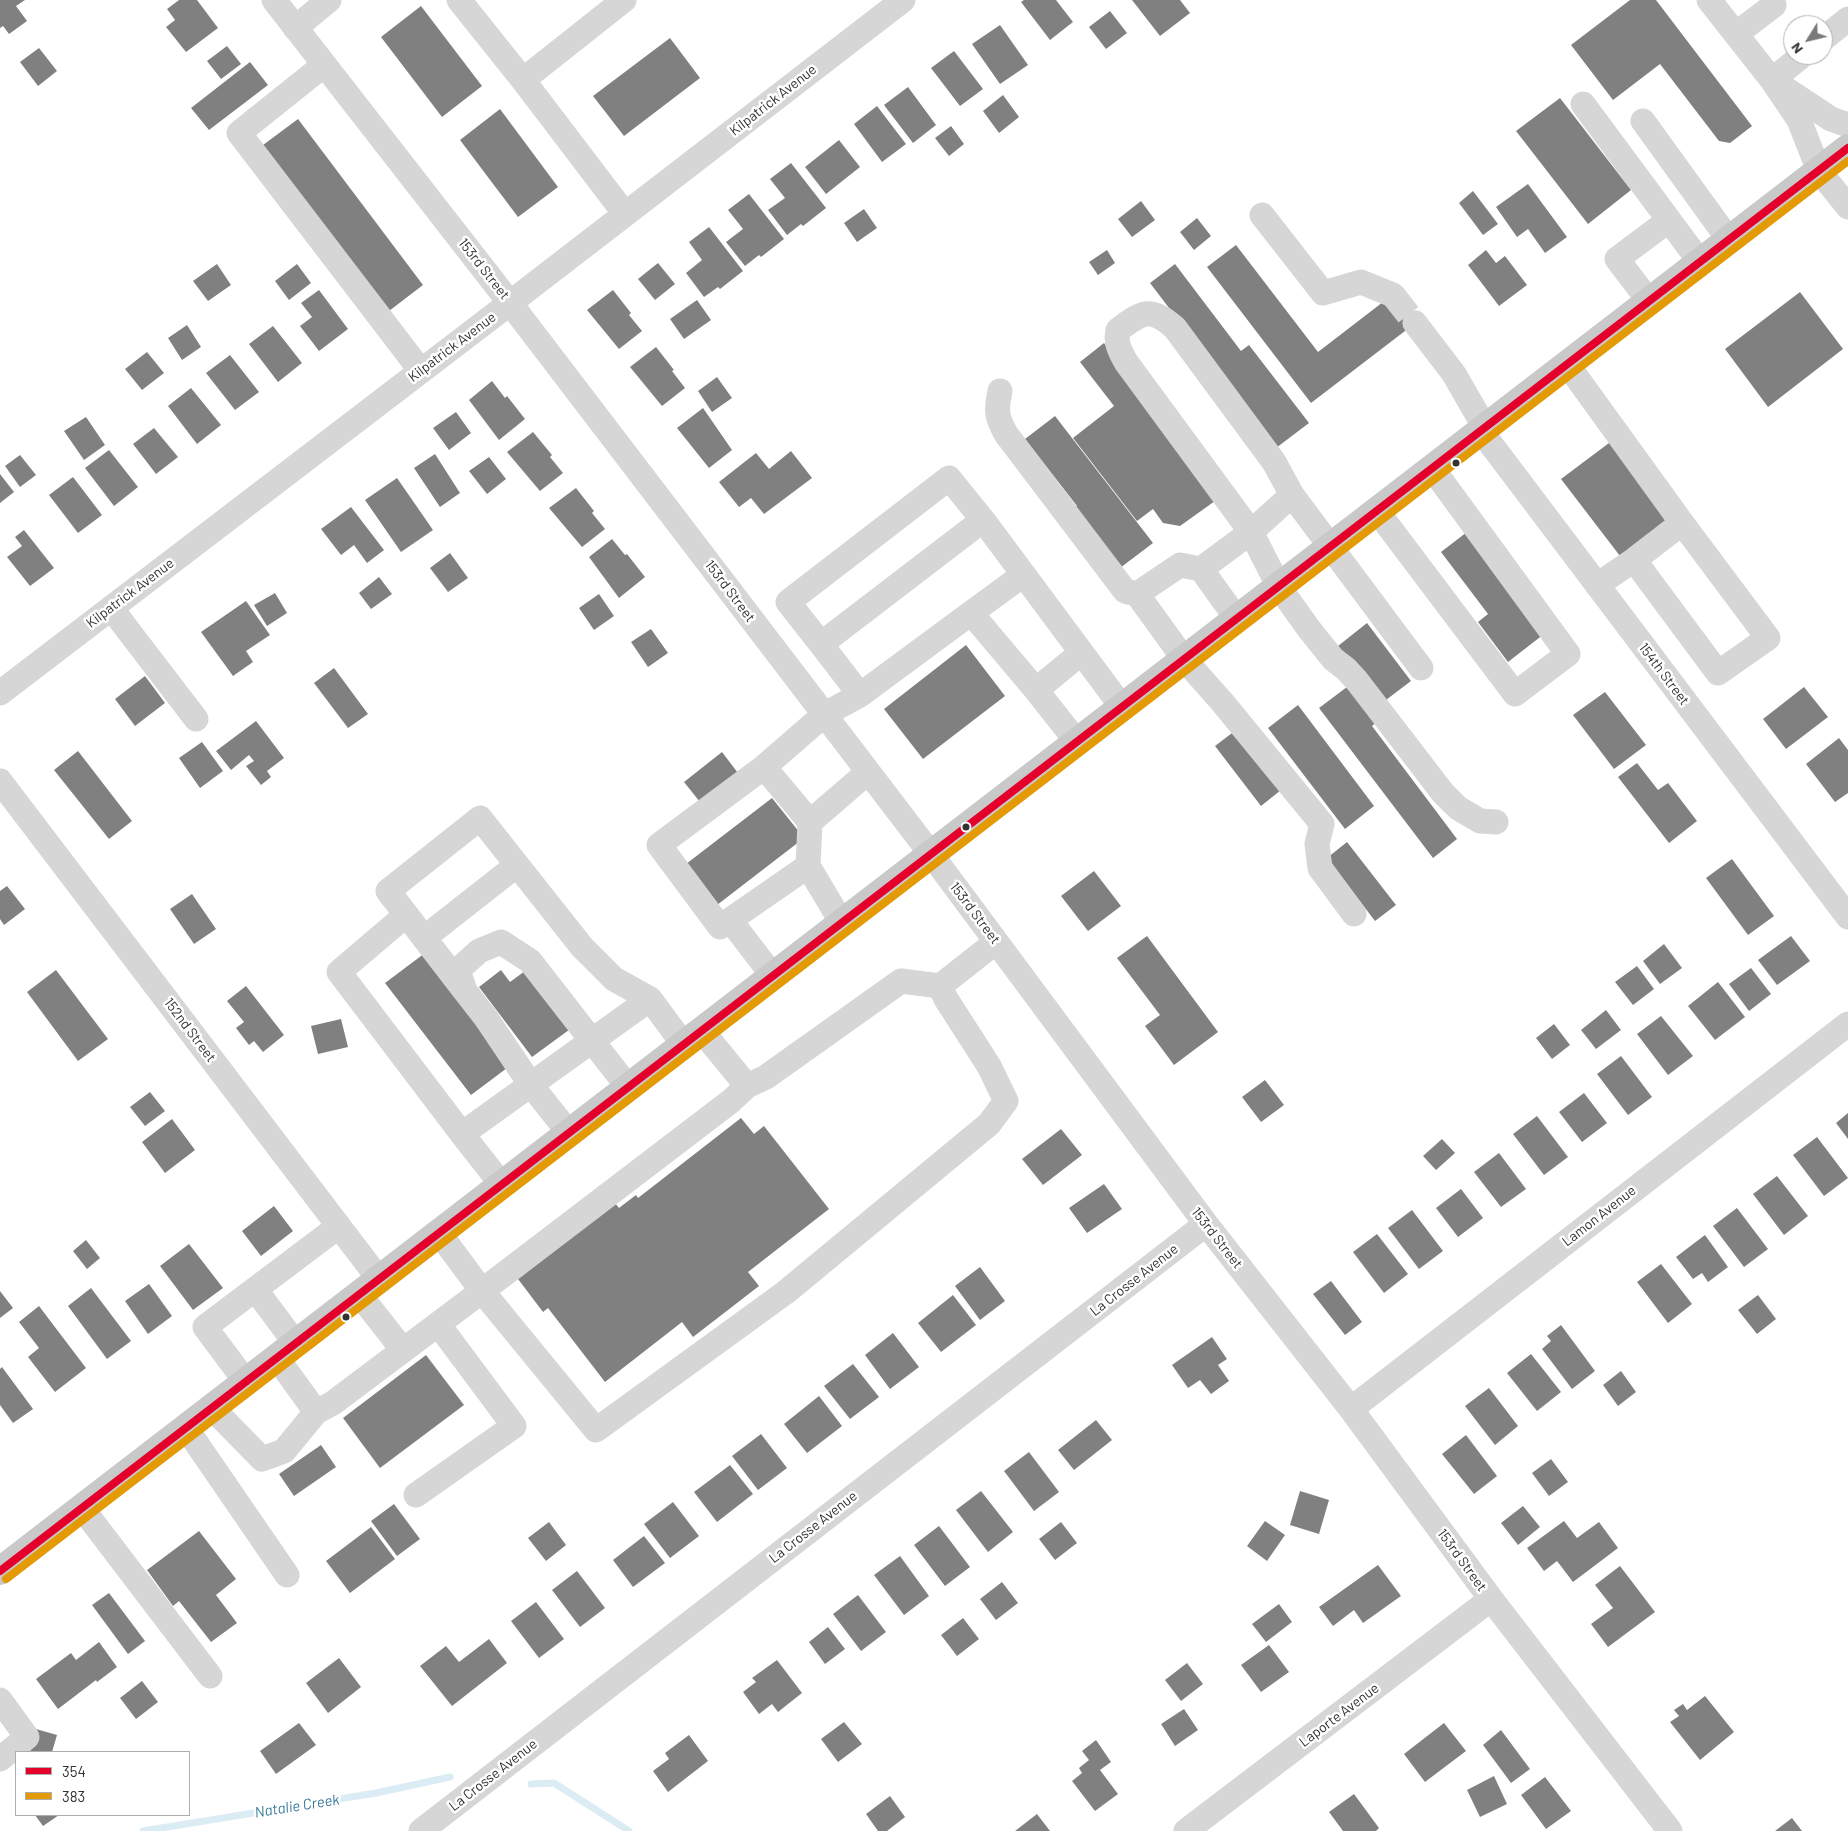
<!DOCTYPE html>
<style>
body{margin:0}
#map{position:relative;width:1848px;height:1831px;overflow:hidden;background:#fff;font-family:Barlow,sans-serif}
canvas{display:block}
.legend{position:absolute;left:15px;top:1751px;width:175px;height:65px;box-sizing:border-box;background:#fff;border:1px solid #adadad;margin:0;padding:6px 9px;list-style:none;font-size:15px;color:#323232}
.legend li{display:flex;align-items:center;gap:10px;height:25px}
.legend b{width:25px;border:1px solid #adadad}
.north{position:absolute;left:1783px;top:15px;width:50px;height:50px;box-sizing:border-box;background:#fff;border:1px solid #adadad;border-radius:50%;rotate:234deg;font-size:14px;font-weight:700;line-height:20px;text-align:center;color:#323232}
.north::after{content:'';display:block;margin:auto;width:18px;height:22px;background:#7a7a7a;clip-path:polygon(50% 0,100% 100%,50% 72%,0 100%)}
</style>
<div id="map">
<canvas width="1848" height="1831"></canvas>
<ul class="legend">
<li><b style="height:6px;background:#e4002b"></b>354</li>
<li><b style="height:6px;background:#e39a05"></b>383</li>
</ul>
<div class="north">N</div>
</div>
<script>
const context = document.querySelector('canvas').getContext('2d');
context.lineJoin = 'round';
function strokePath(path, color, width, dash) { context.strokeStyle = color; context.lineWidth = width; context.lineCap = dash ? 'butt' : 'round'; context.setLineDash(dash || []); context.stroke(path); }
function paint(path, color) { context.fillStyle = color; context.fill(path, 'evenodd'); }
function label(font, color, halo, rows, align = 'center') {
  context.font = font + ' Barlow,sans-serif'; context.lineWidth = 5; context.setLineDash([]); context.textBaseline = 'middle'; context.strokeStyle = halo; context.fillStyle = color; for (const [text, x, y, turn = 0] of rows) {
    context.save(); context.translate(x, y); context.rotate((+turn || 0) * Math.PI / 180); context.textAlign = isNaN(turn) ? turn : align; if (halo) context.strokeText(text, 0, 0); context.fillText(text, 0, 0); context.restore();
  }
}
const stream = new Path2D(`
 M531,1784L554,1783L629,1831
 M143,1831L376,1793L450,1777`);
const building = new Path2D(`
 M0,0H25L16,6L27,21L9,34L3,26L0,28Z
 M179,0H197L218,28L186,52L166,27L175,20L167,9Z
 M1024,0H1056L1073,22L1050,40L1021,2Z
 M1132,0H1180L1190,13L1160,36Z
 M1630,0H1656L1752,126L1730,143L1719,141L1660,64L1613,100L1571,45Z
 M421,6L482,86L442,117L381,37Z
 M1110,11L1127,33L1106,49L1089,27Z
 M1000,25L1028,65L1000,84L972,44Z
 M670,38L700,78L624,136L593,96Z
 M227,46L241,64L221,79L207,61Z
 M39,48L57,71L38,86L20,62Z
 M954,51L983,89L960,106L931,68Z
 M250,62L268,85L209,130L191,108Z
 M908,87L936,125L913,143L884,105Z
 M1003,95L1019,117L999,133L983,111Z
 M1560,98L1631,190L1588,224L1516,131Z
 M877,106L906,144L882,162L854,124Z
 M500,109L558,187L518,217L460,140Z
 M298,119L423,285L389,311L263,145Z
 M951,126L964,144L949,156L935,138Z
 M839,140L860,167L826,194L805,167Z
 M791,163L826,208L803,226L801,224L787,235L768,210L785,198L770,179Z
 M1528,184L1567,237L1545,253L1528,229L1517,237L1496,207Z
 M1473,191L1498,224L1483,235L1459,203Z
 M749,194L784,239L761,257L759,255L745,266L726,242L743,229L728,210Z
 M1141,201L1155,220L1132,237L1118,219Z
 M864,209L877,228L857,242L844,223Z
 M1197,218L1211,236L1194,250L1180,232Z
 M709,227L743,271L720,289L718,287L704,297L686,273L702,260L689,242Z
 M1236,245L1318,352L1396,292L1418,321L1311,403L1207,267Z
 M1107,250L1115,263L1098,275L1089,262Z
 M1486,250L1496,263L1505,256L1527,285L1499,306L1468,265Z
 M658,263L675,284L655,300L638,279Z
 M217,264L231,285L208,301L193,281Z
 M297,264L311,283L289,300L275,281Z
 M1175,264L1241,351L1249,345L1309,423L1276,448L1150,283Z
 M319,290L348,329L319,351L300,326L312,317L301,303Z
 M613,290L631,313L629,315L642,331L619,349L587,310Z
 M1800,292L1843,349L1768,407L1725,349Z
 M697,300L711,320L684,339L670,319Z
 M187,325L201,347L182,360L168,338Z
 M273,326L302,363L278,382L249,344Z
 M1104,343L1222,496L1180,526L1163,523L1153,509L1137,521L1073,438L1114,406L1080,362Z
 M656,347L674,370L672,371L685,388L662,406L630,367Z
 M147,352L164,373L142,390L125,369Z
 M230,355L259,392L235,410L206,373Z
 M717,377L732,398L712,412L698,391Z
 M492,381L505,398L507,396L525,419L499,440L469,400Z
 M191,388L221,425L197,444L168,406Z
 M703,408L732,450L709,468L677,428Z
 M456,412L471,433L449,450L433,428Z
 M1055,416L1153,543L1120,568L1074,508L1077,506L1025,439Z
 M86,417L105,445L84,460L64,431Z
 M154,428L178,457L156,474L133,444Z
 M533,432L552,455L550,457L563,473L540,491L507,452Z
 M1617,437L1675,514L1620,556L1561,479Z
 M109,450L138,487L114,506L85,468Z
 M791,451L812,478L764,514L751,498L739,507L719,482L756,453L769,469Z
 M435,454L460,493L440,507L414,468Z
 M20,455L36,475L20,487L5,466Z
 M489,457L506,479L487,494L469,471Z
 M0,474L14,492L0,503Z
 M73,477L102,515L78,533L49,495Z
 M397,478L433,530L401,552L365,500Z
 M576,488L594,511L592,513L605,529L582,547L549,508Z
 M351,507L384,550L367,563L354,545L341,555L321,529Z
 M24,530L54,568L30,586L7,557L22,546L15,537Z
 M1467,532L1544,634L1508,662L1478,622L1488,614L1441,552Z
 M612,539L625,555L627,554L645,577L619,598L589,557Z
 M450,553L468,578L448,592L430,568Z
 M379,577L392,594L371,609L359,593Z
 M275,593L287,613L267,626L254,605Z
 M599,594L614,616L594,630L579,608Z
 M246,601L270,635L246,651L253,662L233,676L201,632Z
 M1367,623L1411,681L1382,703L1338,646Z
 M651,629L668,653L648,667L631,642Z
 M966,645L1005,696L923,759L884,709Z
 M334,668L368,714L348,728L314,683Z
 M145,676L165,703L135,726L115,699Z
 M1351,684L1378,721L1372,726L1457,839L1433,858L1319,708Z
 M1804,687L1828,717L1786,749L1763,719Z
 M1605,692L1646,745L1614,769L1573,715Z
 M1298,705L1374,806L1345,829L1268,728Z
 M256,721L284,758L267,771L271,777L261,785L246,766L254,761L249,755L231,770L216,751Z
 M1236,730L1281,790L1261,806L1215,746Z
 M1839,738L1848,750V793L1835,802L1806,764Z
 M202,742L223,771L200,788L179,758Z
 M78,751L132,821L109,839L54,770Z
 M722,752L738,773L700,802L684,782Z
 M1637,763L1658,790L1668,783L1697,821L1669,843L1618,777Z
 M772,798L804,838L717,905L686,864Z
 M1347,842L1396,905L1375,921L1327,858Z
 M1732,859L1774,916L1748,935L1706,878Z
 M1094,871L1121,906L1088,931L1061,896Z
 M7,886L25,909L4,925L0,919V891Z
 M192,894L216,929L194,944L170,909Z
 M1147,936L1218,1032L1174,1065L1145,1026L1160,1015L1117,958Z
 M1791,936L1810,961L1777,985L1758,960Z
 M1664,944L1682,968L1660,984L1643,961Z
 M425,953L511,1065L471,1095L385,983Z
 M1637,966L1654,989L1633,1005L1615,982Z
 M529,968L573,1027L532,1057L479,987L501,970L510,982Z
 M1751,968L1771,994L1749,1011L1729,984Z
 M56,970L108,1039L78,1061L27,992Z
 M1718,982L1745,1017L1715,1040L1688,1006Z
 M246,986L284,1035L263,1052L254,1041L249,1045L236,1028L244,1022L227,1001Z
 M1606,1010L1621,1030L1596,1049L1581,1030Z
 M1661,1016L1693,1056L1668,1075L1637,1034Z
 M341,1019L348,1047L318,1054L311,1026Z
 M1554,1024L1570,1045L1552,1059L1536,1038Z
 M1621,1056L1652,1097L1628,1115L1597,1074Z
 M1265,1080L1284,1105L1261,1122L1242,1097Z
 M150,1092L165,1111L145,1126L130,1107Z
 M1584,1093L1607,1123L1582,1142L1559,1112Z
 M1848,1113V1139L1836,1123Z
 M1537,1116L1568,1157L1544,1175L1513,1134Z
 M741,1118L754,1134L764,1126L829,1209L748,1272L759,1286L693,1337L682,1322L605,1382L548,1308L543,1312L518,1279L615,1203L619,1208L636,1195L638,1198Z
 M172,1119L195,1150L165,1173L142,1142Z
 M1061,1129L1082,1155L1043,1185L1022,1159Z
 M1817,1137L1848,1178L1824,1196L1793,1155Z
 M1442,1139L1455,1153L1436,1170L1423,1156Z
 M1499,1153L1526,1189L1501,1207L1474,1172Z
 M1777,1176L1808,1216L1784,1235L1753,1194Z
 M1104,1184L1122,1209L1087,1233L1069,1208Z
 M1461,1189L1483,1218L1458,1237L1436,1208Z
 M274,1206L293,1231L261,1256L242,1231Z
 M1737,1208L1768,1249L1744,1267L1713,1226Z
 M1412,1210L1443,1251L1419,1269L1388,1228Z
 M1377,1234L1408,1274L1384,1293L1353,1252Z
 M1705,1235L1728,1267L1708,1282L1702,1273L1693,1279L1676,1257Z
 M86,1240L100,1258L87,1269L73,1251Z
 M189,1244L223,1288L193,1310L160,1266Z
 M1661,1264L1692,1304L1668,1323L1637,1282Z
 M980,1267L1005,1301L980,1320L955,1286Z
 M1331,1281L1362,1322L1345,1335L1313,1294Z
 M149,1284L172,1316L148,1334L125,1301Z
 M91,1288L131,1341L107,1359L68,1306Z
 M0,1291L13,1308L0,1318Z
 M953,1295L976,1325L941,1352L918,1323Z
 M1758,1295L1776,1319L1757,1334L1738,1310Z
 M39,1306L86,1368L55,1392L28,1357L39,1348L19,1322Z
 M1561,1325L1595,1371L1572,1389L1542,1349L1551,1341L1547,1336Z
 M893,1333L919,1367L890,1389L865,1355Z
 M1212,1337L1227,1359L1218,1365L1229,1381L1211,1394L1200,1380L1188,1388L1172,1365Z
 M1531,1354L1561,1392L1537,1411L1507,1373Z
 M426,1355L464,1405L380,1468L343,1418Z
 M853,1364L879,1397L850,1419L824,1386Z
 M2,1367L33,1409L13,1423L0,1405V1369Z
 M1621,1371L1636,1392L1618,1406L1603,1385Z
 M1489,1388L1518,1426L1495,1445L1465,1406Z
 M819,1396L842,1426L807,1453L784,1424Z
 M1096,1420L1112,1440L1074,1470L1058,1450Z
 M761,1434L787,1468L758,1490L732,1456Z
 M1466,1435L1497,1476L1474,1494L1442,1454Z
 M321,1445L336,1467L294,1496L279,1474Z
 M1029,1452L1059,1492L1034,1511L1004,1471Z
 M1551,1459L1568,1482L1549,1496L1532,1473Z
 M730,1465L753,1494L717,1522L694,1492Z
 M981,1491L1013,1532L988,1552L956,1510Z
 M1300,1491L1329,1500L1319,1534L1290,1525Z
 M673,1502L699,1536L670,1558L644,1524Z
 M394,1504L420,1539L397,1556L371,1521Z
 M1523,1506L1540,1527L1518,1545L1501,1523Z
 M1265,1521L1285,1535L1267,1561L1247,1546Z
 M1564,1521L1577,1538L1599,1522L1618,1548L1573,1582L1557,1561L1544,1571L1527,1548Z
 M549,1522L566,1545L546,1561L528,1538Z
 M1061,1522L1077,1543L1055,1560L1039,1539Z
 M939,1526L970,1567L945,1586L914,1545Z
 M371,1527L395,1559L350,1593L326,1561Z
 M199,1531L236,1579L216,1595L237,1623L211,1642L179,1601L173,1606L147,1570Z
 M644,1536L665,1563L633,1587L613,1560Z
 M900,1556L929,1596L904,1615L874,1575Z
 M1378,1565L1401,1596L1363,1623L1354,1610L1333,1626L1319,1607Z
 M1620,1566L1655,1612L1608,1647L1591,1624L1613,1608L1595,1585Z
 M577,1571L605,1608L580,1627L552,1590Z
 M1002,1582L1018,1603L996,1620L980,1599Z
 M109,1593L145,1641L128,1654L92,1605Z
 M858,1595L886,1632L861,1651L833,1614Z
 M536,1602L564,1639L539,1658L511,1621Z
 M1279,1604L1292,1622L1266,1642L1252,1624Z
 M963,1618L979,1639L957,1656L941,1635Z
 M828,1627L845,1649L825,1664L809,1642Z
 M489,1639L507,1663L452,1706L420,1666L446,1646L459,1662Z
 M99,1642L117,1667L97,1682L96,1680L58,1709L36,1679L71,1653L76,1660Z
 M1269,1645L1289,1672L1261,1692L1241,1665Z
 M339,1658L361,1687L328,1713L306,1683Z
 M777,1660L802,1693L778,1712L772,1704L759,1714L743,1692L756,1682L752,1678Z
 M1187,1663L1203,1684L1181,1701L1165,1680Z
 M142,1681L158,1702L136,1719L120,1698Z
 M1705,1696L1734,1732L1700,1760L1670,1722L1679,1716L1674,1710L1683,1704L1687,1710Z
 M1184,1709L1198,1730L1175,1746L1161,1724Z
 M844,1722L862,1744L838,1762L821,1739Z
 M299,1723L316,1745L276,1774L260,1751Z
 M1444,1723L1466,1751L1425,1782L1404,1754Z
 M36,1729L57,1735L52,1752H30Z
 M1501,1730L1530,1769L1511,1783L1483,1745Z
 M689,1735L708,1761L668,1792L653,1771L669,1759L665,1753Z
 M1096,1740L1111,1762L1100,1770L1118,1794L1095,1811L1072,1781L1082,1773L1079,1768L1089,1760L1082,1751Z
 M1494,1776L1507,1804L1480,1817L1467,1790Z
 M1545,1777L1571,1811L1546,1829L1521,1795Z
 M1354,1794L1379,1828L1376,1831H1343L1329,1812Z
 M890,1796L905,1817L887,1831H878L866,1814Z
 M1037,1814L1050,1831H1015Z
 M35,1815H59L43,1826Z
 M1792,1818L1802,1831H1775Z`);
const minorTunnel = new Path2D(`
 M1393,295L1415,323`);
const minor = new Path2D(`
 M274,0L510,303L931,854L1206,1224L1351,1409L1491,1599L1670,1831
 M459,0L523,80L625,214
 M1709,0L1772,80L1803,55
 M295,28L329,0
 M1736,34L1774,5
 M1823,39L1848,19
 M324,65L239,133L421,371
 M523,80L624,0
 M1583,104L1700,262
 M1643,121L1729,240
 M1848,125L1831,119L1772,80L1799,120L1819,171L1848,207
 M1262,215L1323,293L1361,282L1393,295
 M1649,301L1617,259L1669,220
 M1415,323L1454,374L1485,428
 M1567,364L1682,523L1768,638L1718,673L1634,560L1597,585
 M1000,391C996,411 996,416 1006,434L1125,591L1137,594
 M1481,431L1848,917
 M1292,495L1251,532L1201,569L1180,565L1137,594L1184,659L1223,703L1322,824L1317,844L1320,868L1354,914
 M1377,511L1515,694L1568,654L1432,468
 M1634,560L1682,523
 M1201,569L1237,619
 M111,608L196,719
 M971,613L1023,575
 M821,644L788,602L949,478L983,520
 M1421,668L1292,495L1274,462L1175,328C1150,306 1142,312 1118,330C1115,343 1120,351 1126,362L1251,532L1279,587L1309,629L1333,659L1346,669L1357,681L1443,793L1458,808L1480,821L1496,822
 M1036,690L1077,742
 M0,693L510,303L903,0
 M860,695L971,613L1036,690L1081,653
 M0,781L379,1279
 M810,822L764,767L825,714L860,695L821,644L983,520L1122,707
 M406,915L339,972L462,1134
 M730,920L720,927L659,845L764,767
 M842,923L808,866L810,822L868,772
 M424,938L517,865
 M773,976L730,920L808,866
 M465,991L388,891L480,818L582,947L614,979L650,999
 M702,1031L747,1086L766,1077L901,981L940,986
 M747,1086L731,1101L482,1291L596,1430L786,1292L989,1124L1006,1101L989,1066L946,999L940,986L996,942
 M569,1133L531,1085L486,1018L465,991L458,970L479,951L501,942L530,961L628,1087
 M502,1185L462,1134L650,999L684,1045
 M255,1289L296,1344
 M359,1294L403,1350
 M277,1358L316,1412
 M246,1382L205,1327L339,1226
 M212,1408L262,1459L284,1451L316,1412L333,1403L482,1291L439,1233
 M1351,1409L1848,1024
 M186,1428L287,1575
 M416,1495L514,1426L438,1324
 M82,1508L210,1676
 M0,1700L27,1737L0,1759
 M421,1831L1206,1224
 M1186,1831L1491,1599`);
const major = new Path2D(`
 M0,1571L1848,148`);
const bus1 = new Path2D(`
 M0,1571L1848,148`);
const bus2 = new Path2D(`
 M6,1579L1848,161`);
const markers = [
 [1456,463,4.5,"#323232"],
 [966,827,4.5,"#323232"],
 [346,1317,4.5,"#323232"]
];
const streetNames = [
 ["Kilpatrick Avenue",773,100,-38],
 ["153rd Street",484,269,52],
 ["Kilpatrick Avenue",452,347,-37],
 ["153rd Street",730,591,53],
 ["Kilpatrick Avenue",130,593,-37],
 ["154th Street",1664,674,53],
 ["153rd Street",975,913,53],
 ["152nd Street",190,1030,53],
 ["Lamon Avenue",1599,1216,-38],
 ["153rd Street",1217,1238,52],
 ["La Crosse Avenue",1134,1280,-38],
 ["La Crosse Avenue",813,1527,-38],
 ["153rd Street",1462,1560,54],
 ["Laporte Avenue",1339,1715,-37],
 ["La Crosse Avenue",493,1775,-38]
];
const waterNames = [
 ["Natalie Creek",297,1806,-9]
];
strokePath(stream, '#dbecf4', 7);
paint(building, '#808080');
strokePath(minorTunnel, '#d6d6d6', 25, [25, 12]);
strokePath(minor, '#d6d6d6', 25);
strokePath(major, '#c9c9c9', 28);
strokePath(bus1, '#e4002b', 8);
strokePath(bus2, '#e39a05', 8);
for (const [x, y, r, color] of markers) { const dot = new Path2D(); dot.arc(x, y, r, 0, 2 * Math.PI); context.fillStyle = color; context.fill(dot); strokePath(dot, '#fff', 2); }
label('14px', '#323232', '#fff', streetNames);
label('italic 15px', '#3a7d9a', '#fff', waterNames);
</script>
